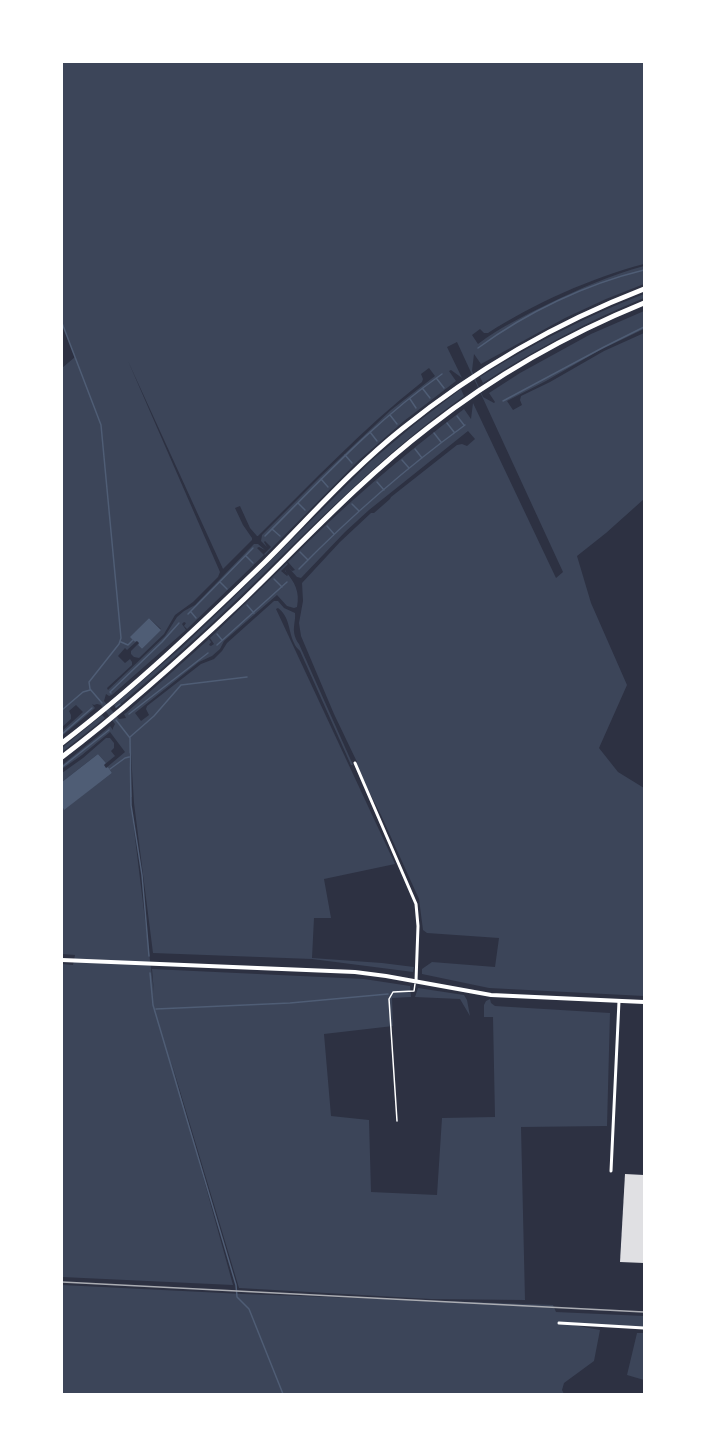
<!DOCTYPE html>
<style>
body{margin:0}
#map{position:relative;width:706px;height:1456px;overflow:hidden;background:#2d3142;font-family:"Playfair Display",serif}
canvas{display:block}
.frame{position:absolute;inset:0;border:63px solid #fff;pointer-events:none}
</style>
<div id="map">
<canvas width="706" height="1456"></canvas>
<div class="frame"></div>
</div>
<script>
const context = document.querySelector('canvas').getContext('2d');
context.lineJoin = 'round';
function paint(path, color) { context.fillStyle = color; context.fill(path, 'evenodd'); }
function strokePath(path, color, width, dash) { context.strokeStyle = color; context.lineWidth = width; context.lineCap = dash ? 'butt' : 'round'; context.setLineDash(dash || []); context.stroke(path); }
const green = new Path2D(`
 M62,62H644V264C593,277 533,304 488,333H484L480,329L472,335L478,344C502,326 524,316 550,303C581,288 611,275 644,266V284L606,299L565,318L481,364L474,354L472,371L483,397L494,403L495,402L489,393L520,373L591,334L644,311V329L600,350L546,381L507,401L513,410L522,405L520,400L521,396L550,382L604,351L644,333V499L606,533L577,556L591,603L627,685L599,748L618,772L644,788V996L489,988L422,974V969L432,962L495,967L499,938L427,933L423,930L419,899L381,815L355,764L357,762L334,714L301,636L299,623L303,601L302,583L340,542L371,513H374L390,499L391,497L457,445L462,444L467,446L475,439L468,431L369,510L345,532L301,578L297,577L288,567L292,571L295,570L288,562C342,507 402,456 464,409L471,419L473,403L556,578L563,572L457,342L447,347L462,378L451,370L449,371L456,381L404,421L358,461L265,555L264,554L271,547L265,541L264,542L267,547L261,541L262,535L319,478L391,410L435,376L429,368L421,374L423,379L422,382C363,428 312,483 258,536H257L250,528L240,506L235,508L243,525L252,538V540L223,569L128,361L220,572L218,577L193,602L175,615L164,634L139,658L134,657L131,654V651L139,643L138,645L142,649L161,629L149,618L131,637L135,642L137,641L127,650L125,648L118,656L125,663L130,659L132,662V665L107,688L108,690L165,636L177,617L184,611L195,605L254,544H258L265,550L259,547L257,548L264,555L187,629L184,626L186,623L184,622L182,624L186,630L112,695L109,696L106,694L104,701L119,719L126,718L124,714L126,713L209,639L211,642L209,645L211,646L214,644L210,638L287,563L288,564L281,571L287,576L288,575L285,570V571C295,582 300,592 297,607L294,608L287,606L277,595L224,641L220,649L212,656L199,662L135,713L141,721L149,715L146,709L147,706L201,664L214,659L222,651L227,643L274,601H278L284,608L295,613C296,624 290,631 299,644L353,765H351L300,651C298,649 295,646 294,643C288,630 290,617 278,608L276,609L395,864L324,879L331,918H314L312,958L382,963L414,967L413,972L312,959L153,953L134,803L131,754L129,753L132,797H131V805L154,993L152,969L364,979L410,986L411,997L392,998L393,1026L324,1034L331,1116L369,1120L371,1192L437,1195L442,1118L495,1117L493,1017H484V1005L486,1001L490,999L491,1003L495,1006L610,1013L607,1126L521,1127L525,1300L431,1299L239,1288L171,1061L233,1285L62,1277V964L73,965L75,955L62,954V806L64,809L112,773L108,767L106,768L125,752L110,732L82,755L62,769V765L108,728L110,726L113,730V728L115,724L101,705L97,704L94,705L92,704L95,708L93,710L62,736V731L83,712L76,705L69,711L71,715V719L62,727V368L75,357L62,324Z
 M644,294V298C588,321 534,350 483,383L480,377C532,344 587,316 644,294Z
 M461,389L464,396C385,452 318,521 249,588C206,630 162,669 116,708L114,705L182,647L225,606L371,461L415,424Z
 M102,715L105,718L62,752V748Z
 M106,738H110L114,743V748L111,751L115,756L104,765L106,763L98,754L62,782V773L83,758Z
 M418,988L464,995L467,1000L470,1016L460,999L415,997Z
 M62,1285L243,1294L553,1305L556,1312L644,1316V1328L567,1324L600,1330L594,1361L564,1383L562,1390L564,1394H62Z
 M637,1333H644V1380L627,1375Z`);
const water = new Path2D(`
 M149,618L161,630L142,649L138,645L139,643L137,641L135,642L130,637Z
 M98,754L106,763L104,765L106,768L108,767L112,773L64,810L62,806V782Z`);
const stream = new Path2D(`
 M62,323L101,425L121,638L119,644L89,682L90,689L102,703
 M478,348C527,312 586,284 644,270
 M437,379L444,388
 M423,389L430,398
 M410,399L416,408
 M503,401L604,347L644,327
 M390,415L397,424
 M457,416L464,425
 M447,423L454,432
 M370,432L377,441
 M434,433L441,442
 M415,449L422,458
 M345,455L352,463
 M402,460L409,468
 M321,479L328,487
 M377,482L384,490
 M298,503L305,510
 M352,504L359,511
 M327,526L334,534
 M272,529L280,536
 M265,536C322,479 376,420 442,374
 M300,552L308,560
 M246,556L253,563
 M299,569C350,517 406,468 465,425
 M274,579L282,587
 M220,582L227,589
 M247,605L254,613
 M191,612L196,618
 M188,614L253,548
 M217,634L222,640
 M121,642L128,645L133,640
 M217,645L287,582
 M111,693L110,692L162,642L179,623
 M116,707L120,704
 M62,710L83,692L90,690
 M129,714L208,653
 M116,720L130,738L131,805L142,875L149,956
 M62,734L92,708
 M130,737L154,716L181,685L247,677
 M62,767L109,730
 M110,769L125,758L129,757
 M150,973L153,1005L236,1285L237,1297L249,1309L283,1394
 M156,1009L290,1003L388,994`);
const building = new Path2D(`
 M625,1174L644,1175V1263L620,1262Z`);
const service = new Path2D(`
 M397,1121L389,999L393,992L414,991L415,984`);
const minor = new Path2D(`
 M355,763L416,904L418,926L416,981
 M611,1171L619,1001
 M559,1323L644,1328`);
const secondary = new Path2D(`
 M62,960L355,972L386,976L491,995L644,1002`);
const motorway = new Path2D(`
 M62,743C134,688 200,625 265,562C310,517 352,469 402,429C475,370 556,323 644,289
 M62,757C124,710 183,657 240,603C302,543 360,480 429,427C494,376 568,334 644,303`);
const rail = new Path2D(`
 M62,1282L644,1312`);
paint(green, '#3c4559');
paint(water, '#4f5d75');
strokePath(stream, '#4f5d75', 1.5);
paint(building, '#e0e0e3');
strokePath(service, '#fff', 1.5);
strokePath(minor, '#fff', 3);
strokePath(secondary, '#fff', 4);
strokePath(motorway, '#fff', 5);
strokePath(rail, '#abadb3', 1.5);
</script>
